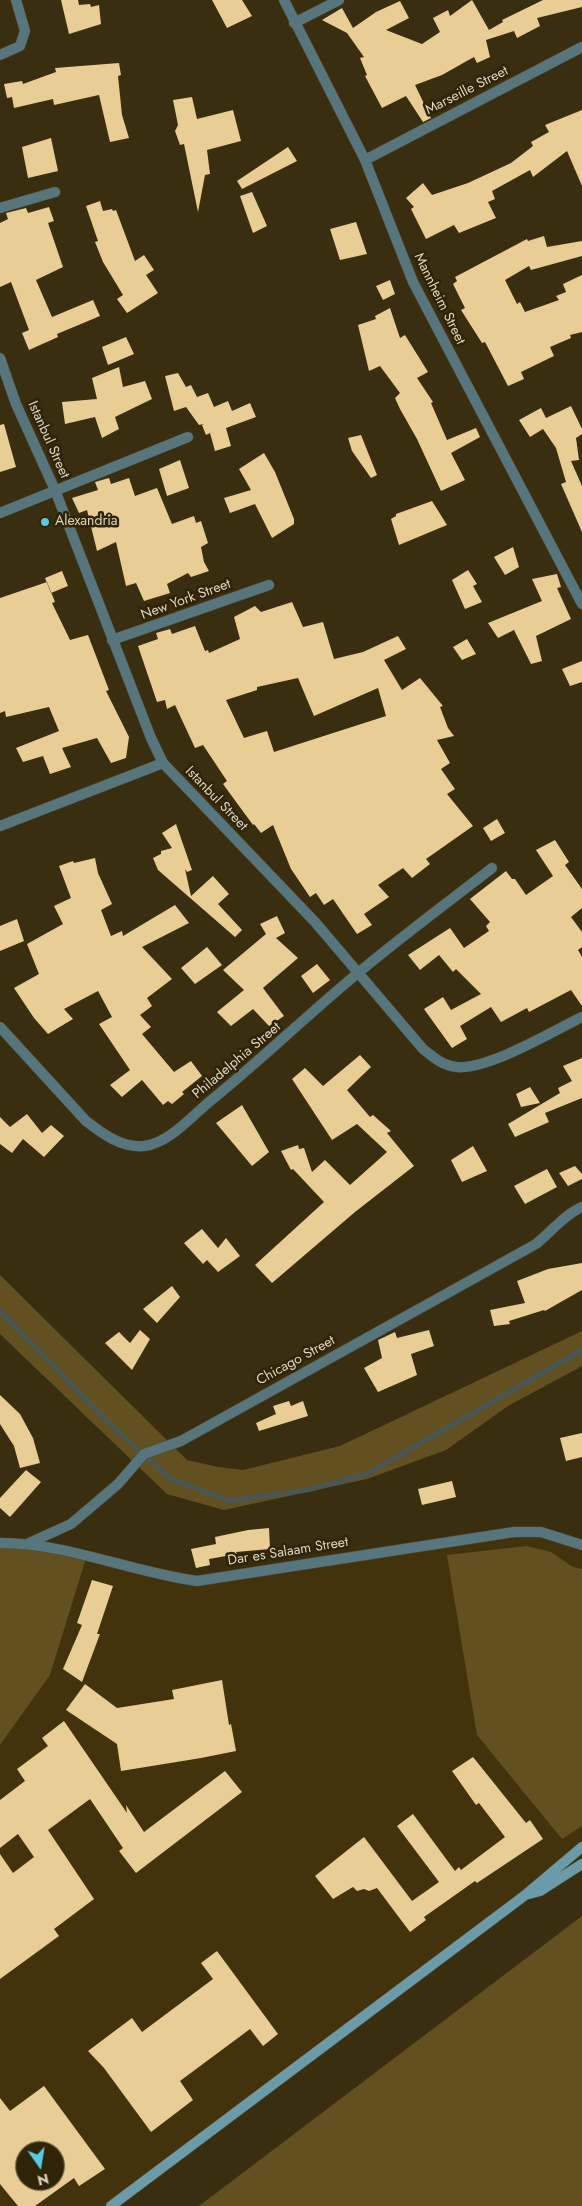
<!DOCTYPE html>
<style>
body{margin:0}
#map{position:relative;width:582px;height:2206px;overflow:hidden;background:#3a2e10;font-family:Jost,sans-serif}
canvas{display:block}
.north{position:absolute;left:15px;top:2141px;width:50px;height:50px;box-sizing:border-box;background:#302406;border:1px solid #766c53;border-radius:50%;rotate:167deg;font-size:14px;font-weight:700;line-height:20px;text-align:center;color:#ded7c6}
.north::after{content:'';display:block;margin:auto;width:18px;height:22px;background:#58c9e3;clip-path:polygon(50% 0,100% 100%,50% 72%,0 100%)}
</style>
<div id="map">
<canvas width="582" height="2206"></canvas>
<div class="north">N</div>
</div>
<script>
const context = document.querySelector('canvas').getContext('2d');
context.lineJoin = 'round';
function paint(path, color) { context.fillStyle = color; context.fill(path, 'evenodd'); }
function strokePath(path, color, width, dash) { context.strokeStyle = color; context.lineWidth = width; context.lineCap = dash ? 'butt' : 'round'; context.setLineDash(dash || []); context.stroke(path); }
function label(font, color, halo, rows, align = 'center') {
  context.font = font + ' Jost,sans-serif'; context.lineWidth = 5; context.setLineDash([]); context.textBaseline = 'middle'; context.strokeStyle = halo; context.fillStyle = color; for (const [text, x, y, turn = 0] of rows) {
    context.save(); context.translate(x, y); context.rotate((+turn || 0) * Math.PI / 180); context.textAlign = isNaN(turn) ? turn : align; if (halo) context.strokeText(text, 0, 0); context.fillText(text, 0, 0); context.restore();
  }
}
const built = new Path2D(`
 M541,1532L582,1545V1848L111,2206H0V1745L50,1675L86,1558L180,1579ZM25,2151H55V2181H25Z`);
const green = new Path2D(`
 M0,1275L187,1460L218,1467L243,1470L340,1446L582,1331V1366L508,1406L446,1450L367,1479L224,1510L167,1494L0,1334Z
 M26,1545L86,1558L50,1675L0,1745V1546Z
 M527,1546L551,1552L573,1567L582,1569V1826L562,1839L477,1735L447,1555Z
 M582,1916V2206H199Z`);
const stream = new Path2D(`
 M0,1311L107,1421L171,1479L230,1501L307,1490L367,1474L582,1350`);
const building = new Path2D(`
 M61,0H78L79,5L90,4L91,7L99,5L101,24L69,34Z
 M212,0H242L252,16L227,28Z
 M472,0L489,30L503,22L502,20L543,0H582V7L537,18L540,26L517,38L514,31L486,40L490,57L477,63L474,57L442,75L415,85L431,118L423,122L406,96L382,108L365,76L367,75L360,58L364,57L347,33L322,20L342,8L353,28L376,12L400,1L409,18L386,30L422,44L440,32L433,18L448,10L450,16Z
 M119,63L121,75L118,76L122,115L129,138L110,142L99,95L54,105L53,99L14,108L12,97L7,98L4,84L22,81L23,84L56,72L55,68Z
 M192,97L197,119L233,110L241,141L207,150L210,174L205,175L198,212L184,144L180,145L175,131L178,125L173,100Z
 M582,110V186L567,151L533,177L530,170L492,191L495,199L488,202L496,218L459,233L454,225L426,239L411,209L414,207L406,198L423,183L432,195L468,183L511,163L533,146L531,142L549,132L545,125Z
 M51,138L58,171L28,178L22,147Z
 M288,147L297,161L242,189L237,181Z
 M252,192L267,226L253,233L240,196Z
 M100,201L103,211L112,209L113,211L116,210L135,261L144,255L154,270L146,275L158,293L127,313L117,299L123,295L103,262L95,242L98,241L86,206Z
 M49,207L54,221L48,223L63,267L36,280L52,317L93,300L100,316L57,334L58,337L29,350L22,333L29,330L11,282L0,287V223L8,219L6,213L26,208L28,213Z
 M356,222L367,254L340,260L330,229Z
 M544,236L547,247L582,241V256L531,270L529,266L505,280L517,304L520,302L525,312L559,300L556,296L566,292L563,284L582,275V332L570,335L571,338L550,347L554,356L521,372L524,379L508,386L485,342L482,343L461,310L465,308L453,284L457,281L455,277L527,239L528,241Z
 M390,280L395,294L383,300L376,286Z
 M390,308L400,338L405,335L428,372L417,378L433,402L431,403L447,440L476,428L480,437L451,453L465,480L441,491L417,439L400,409L395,398L400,393L380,366L369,371L358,325L376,319L375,316Z
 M126,337L134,354L108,365L102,347Z
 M119,367L123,387L145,381L152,399L115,417L119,429L102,438L95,417L65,424L62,402L97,399L92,378Z
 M178,373L186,387L191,385L197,397L208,393L214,407L228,401L232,411L250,403L256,417L226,428L231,446L215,451L210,433L206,435L202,425L204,424L199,425L186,407L174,411L165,376Z
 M571,406L582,429V434L576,438L579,460L571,461L582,486V532L561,484L566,482L556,448L543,429L530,437L519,420L541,408L546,418Z
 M4,424L16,467L0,472V425Z
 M361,435L377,475L371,478L352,451L348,438Z
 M264,453L275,472L294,519V524L272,538L255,504L230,513L224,498L251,490L239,469Z
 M180,460L189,488L167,496L159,469Z
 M109,478L111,484L129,478L135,496L157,488L172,524L194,516L196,523L201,521L208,543L201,547L204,562L209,571L191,577L188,573L167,584L170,593L144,601L136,583L126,586L116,542L97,551L87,510L79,513L72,498L98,490L95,482Z
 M432,501L447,525L399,545L391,519L396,516V514Z
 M513,547L519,567L505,575L494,557Z
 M468,570L477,584L473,586L482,602L465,609L452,580Z
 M62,571L68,586L51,593L45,578Z
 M557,574L561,587L557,588L571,619L536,636L542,661L531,664L514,630L498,638L488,623L542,601L532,579Z
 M47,582L55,602L52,603L70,640L88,635L109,690L106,691L129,737L126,758L111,763L97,738L62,748L71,767L50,774L43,756L23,762L16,748L59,731L49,707L6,717L5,711L0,713V598Z
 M292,602L303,627L323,622L334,659L363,652L398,636L406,649L384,660L402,690L420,678L443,706L440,707L448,728L454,736L437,740L450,763L441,769L455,789L447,794L473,826L426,859L430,864L412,878L403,868L378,885L389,897L364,914L372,925L357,934L333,899L324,905L316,893L310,897L291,869L273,825L261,833L254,824L253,825L223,784L227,781L203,745L195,748L175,705L167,709L165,700L157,702L138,646L158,639L156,633L170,629L172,634L195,626L205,651L208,650L209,653L240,639L234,617L255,606L261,612ZM298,678L314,716L378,688L386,716L274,752L267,731L244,738L226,700L257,690V687Z
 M467,639L476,654L462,660L453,647Z
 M582,661V682L570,686L562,669Z
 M497,819L505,833L491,841L483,828Z
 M176,824L192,870L187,872L185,869L191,896L213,876L229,894L218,904L242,930L235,937L158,870L153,858L161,854V851L172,848L162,833Z
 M555,840L569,862L565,865L582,889V908L571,917L582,932V947L578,950L582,957V1006L571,990L529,1012L527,1008L501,1022L491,1007L460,1026L467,1039L452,1048L424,1009L443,997L451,1010L481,994L456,969L453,972L439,955L420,970L408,955L450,928L464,948L489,931L486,926L490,922L470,899L506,871L512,879H515L526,895L553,876L536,850Z
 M95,858L98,873L112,904L101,910L111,936L122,931L123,936L175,905L189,923L142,947L172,979L147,998L152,1006L140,1015L151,1027L142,1034L174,1072L191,1061L202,1076L182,1092L184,1094L172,1104L168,1101L163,1105L142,1080L122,1097L110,1085L130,1070L99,1024L112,1017L98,991L64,1009L73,1019L48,1034L34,1018L14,988L39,974L27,944L63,924L54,906L71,898L59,866L73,861L74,863Z
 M277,916L285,933L276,938L298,958L263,988L284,1016L269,1026L253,1009L231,1026L217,1012L244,990L223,970L266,934L260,924Z
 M17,919L24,941L0,951V926Z
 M207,947L222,965L195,984L181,968Z
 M317,964L330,980L313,993L301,976Z
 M360,1055L371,1067L347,1090L370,1117L373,1115L391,1131L387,1133L414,1166L355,1212L272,1283L255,1265L324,1202L293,1169L291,1170L281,1151L298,1145L299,1149L304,1148L312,1172L325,1160L350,1185L387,1152L357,1124L332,1140L292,1079L305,1068L323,1086Z
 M582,1058V1098L545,1113L549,1122L515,1137L508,1124L560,1093L558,1088L572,1081L563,1066Z
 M530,1087L540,1103L521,1107L516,1094Z
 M242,1105L269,1152L252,1166L216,1123Z
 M27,1114L42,1133L51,1125L64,1136L44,1157L23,1139L12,1153L0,1144V1117L10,1127Z
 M473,1146L487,1171L462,1182L451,1160Z
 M575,1166L582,1174V1179L568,1186L559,1173Z
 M547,1169L557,1187L525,1204L514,1186Z
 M202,1229L218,1248L226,1238L240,1256L218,1272L207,1260L203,1264L184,1243Z
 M582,1263V1290L545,1311L544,1310L509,1321L510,1324L494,1326L490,1310L525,1303L517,1281L548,1269Z
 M172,1286L180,1297L157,1323L143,1309Z
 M140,1330L150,1339L132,1370L105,1343L119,1332L130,1343Z
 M429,1330L434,1346L411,1354L417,1375L378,1392L364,1368L382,1358L378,1340L395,1332L397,1338Z
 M0,1395L20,1414L33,1438L40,1463L20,1468L14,1446L0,1424Z
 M289,1401L291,1406L303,1401L308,1416L259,1431L256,1423L276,1414L273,1406Z
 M582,1433V1457L566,1461L560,1438Z
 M26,1470L41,1482L10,1517L0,1508V1498Z
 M452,1481L456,1497L422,1505L418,1489Z
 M269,1528L270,1549L236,1552L237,1554L209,1559L210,1565L196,1568L191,1549L216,1544L215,1537L248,1530Z
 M92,1580L113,1586L97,1634H100L82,1682L63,1669L82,1625L77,1623Z
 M222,1680L229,1725L231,1724L236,1751L201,1758L121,1771L117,1744L66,1710L85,1684L117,1708L174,1699L172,1690Z
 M64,1721L127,1813L126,1805L144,1832L225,1771L242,1792L136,1873L119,1851L123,1848L90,1799L48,1830L94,1899L54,1929L59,1936L0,1979V1854L13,1873L34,1857L18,1834L0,1848V1800L25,1781L17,1769L48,1746L42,1738Z
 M473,1757L526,1823L530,1820L543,1839L477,1883L475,1881L424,1917L426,1920L410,1932L377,1888L369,1891L364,1889L357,1891L353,1887L333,1899L315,1876L364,1837L412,1901L439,1882L397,1826L413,1814L455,1871L459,1867L461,1870L505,1837L479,1803L476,1805L452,1771Z
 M217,1951L278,2034L263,2046L250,2029L180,2081L193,2100L151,2132L104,2068L88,2051L132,2018L142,2032L213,1979L201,1963Z
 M44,2086L105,2169L79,2186L74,2178L35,2206H18L0,2184V2098L10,2111ZM25,2151H55V2181H25Z`);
const street = new Path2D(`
 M284,0L365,160L413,282L582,604
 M294,23L339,0
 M0,55L20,46L25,31L16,0
 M365,160L582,47
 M0,208L55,192
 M0,358L16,404L55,490L151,738L163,763L315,922L423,1049C433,1057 443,1066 457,1067C488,1070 553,1031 582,1017
 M0,513L188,437
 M112,640L269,585
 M0,826L163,763
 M0,1027L86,1121C103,1134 121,1148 144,1146C169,1143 191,1117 209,1102C260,1061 307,1015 358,973C401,937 447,903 492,868
 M0,1543C68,1543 130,1572 197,1581L514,1532H541L582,1545
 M29,1543L71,1524L118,1484L144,1454L181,1441L536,1244C551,1232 565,1214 582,1207`);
const secondary = new Path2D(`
 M525,1895L540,1891L582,1864
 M111,2206L524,1896L582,1847`);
const markers = [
 [45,522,5,"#58c9e3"]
];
const streetNames = [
 ["Marseille Street",467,91,-27],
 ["Mannheim Street",439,299,64],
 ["Istanbul Street",48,440,66],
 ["New York Street",186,600,-20],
 ["Istanbul Street",216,799,46],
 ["Philadelphia Street",237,1061,-40],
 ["Chicago Street",296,1361,-29],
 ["Dar es Salaam Street",288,1552,-9]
];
const poiNames = [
 ["Alexandria",55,522]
];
paint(built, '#42330c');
paint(green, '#635021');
strokePath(stream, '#485755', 5);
paint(building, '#e8ce94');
strokePath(street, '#54492d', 11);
strokePath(secondary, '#54492d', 11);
strokePath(street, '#57757c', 10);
strokePath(secondary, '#6b9ba8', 10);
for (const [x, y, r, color] of markers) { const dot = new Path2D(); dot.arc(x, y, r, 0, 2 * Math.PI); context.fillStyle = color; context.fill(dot); strokePath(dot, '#302406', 2); }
label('14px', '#ded7c6', '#302406', streetNames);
label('14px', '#ded7c6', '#302406', poiNames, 'left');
</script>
